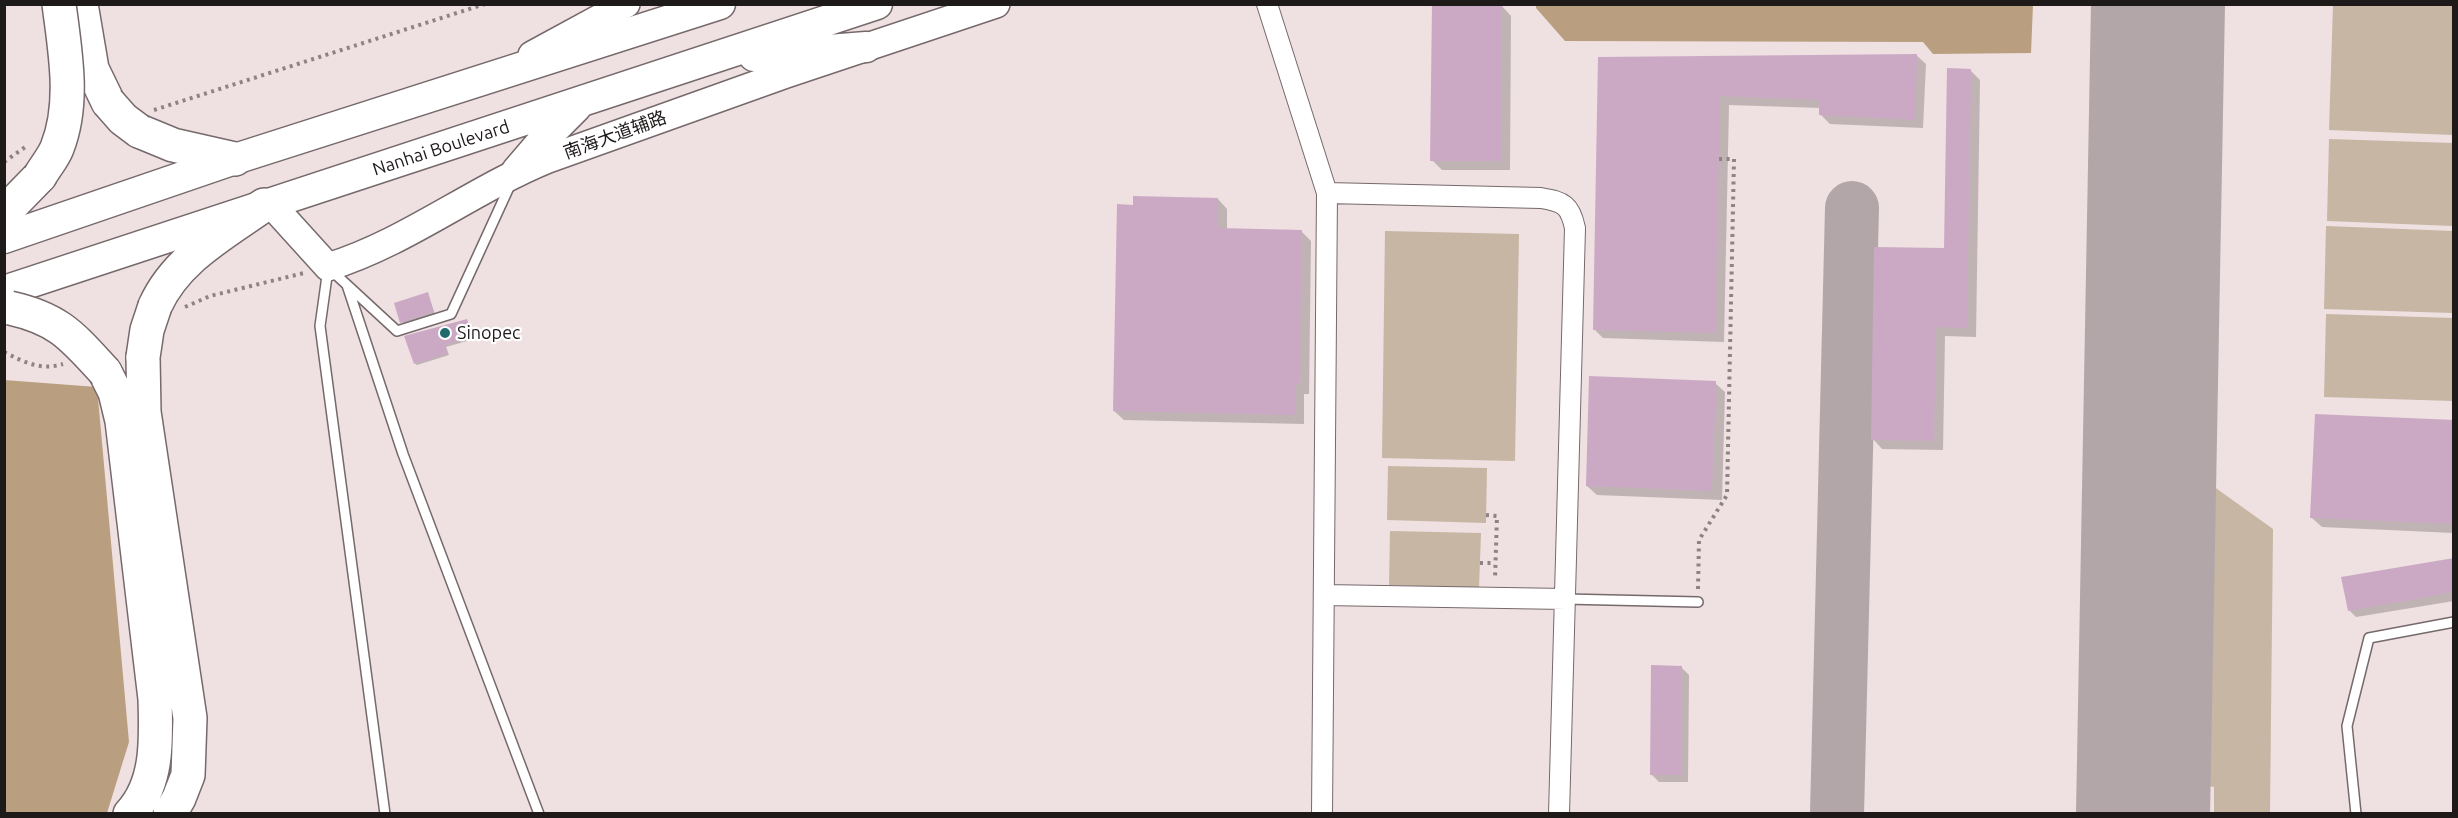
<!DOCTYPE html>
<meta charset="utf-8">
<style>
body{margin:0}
#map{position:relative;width:2458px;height:818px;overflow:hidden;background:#efe0e2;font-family:Ubuntu,sans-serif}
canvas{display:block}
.frame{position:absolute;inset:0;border:6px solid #1f1a1a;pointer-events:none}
</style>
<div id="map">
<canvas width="2458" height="818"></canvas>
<div class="frame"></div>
</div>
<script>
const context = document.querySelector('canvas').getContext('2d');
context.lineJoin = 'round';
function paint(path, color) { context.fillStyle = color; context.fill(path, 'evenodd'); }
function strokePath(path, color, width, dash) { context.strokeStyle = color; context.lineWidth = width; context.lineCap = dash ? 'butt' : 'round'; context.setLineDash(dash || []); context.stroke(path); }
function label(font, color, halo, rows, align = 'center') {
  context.font = font + ' Ubuntu,"Noto Sans SC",sans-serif'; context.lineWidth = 4.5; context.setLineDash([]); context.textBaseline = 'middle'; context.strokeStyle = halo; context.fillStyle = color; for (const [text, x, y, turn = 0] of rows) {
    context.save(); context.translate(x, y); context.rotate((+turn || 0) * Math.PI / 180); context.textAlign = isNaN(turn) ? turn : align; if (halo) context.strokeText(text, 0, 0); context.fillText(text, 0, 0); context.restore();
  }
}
const green = new Path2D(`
 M2333,5H2453V135L2329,130Z
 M2329,139L2453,143V226L2327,221Z
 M2326,226L2453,231V313L2324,309Z
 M1385,231L1519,234L1515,461L1382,458Z
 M2326,314L2453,318V401L2324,397Z
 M2178,461L2273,529L2270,813H2214V787L2173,779Z
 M1388,466L1487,468L1486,523L1387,520Z
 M1390,531L1481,533L1479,588L1389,585Z`);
const forest = new Path2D(`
 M1536,5H2033L2031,53L1933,54L1923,42L1565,41L1536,8Z
 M4,380L97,387L129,742L107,813H5Z`);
const shadow = new Path2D(`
 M1502,6L1511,16L1510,170H1442L1432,160Z
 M1916,55L1926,64L1923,128L1830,124L1821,115V108L1729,105L1724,342L1603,338L1594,329L1599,59Z
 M1970,70L1980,80L1976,337L1945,336L1943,450L1882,449L1873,439L1946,250Z
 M1218,199L1227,209V230L1302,232L1311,241L1309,394H1304V424L1124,420L1114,411L1134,206Z
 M427,293L435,314L404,324L402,322Z
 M467,321L474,339L446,347L449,355L417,365L415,363L406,337Z
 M1715,383L1725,392L1722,500L1597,495L1587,486Z
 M2454,422V533L2322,527L2312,518Z
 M2454,559V601L2356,617L2349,610Z
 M1681,667L1689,675L1688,782H1659L1651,774Z`);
const taxiway = new Path2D(`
 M1837,814L1852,208`);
const runway = new Path2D(`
 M2143,814L2158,4`);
const building = new Path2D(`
 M1432,4L1502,5L1501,161H1430Z
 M1917,54L1915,120L1819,115V100L1720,96L1715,333L1593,330L1598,57Z
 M1947,68L1971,69L1967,328L1936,327L1934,441L1871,440L1874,247L1944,248Z
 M1133,196L1218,198V228L1302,230L1299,384H1295V415L1113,411L1117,204L1133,205Z
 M428,292L434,312L400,323L394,303Z
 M467,319L473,337L445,345L448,353L414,364L404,336Z
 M1589,376L1716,381L1712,491L1586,486Z
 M2315,414L2454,420V524L2310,518Z
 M2454,558V592L2348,611L2341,577Z
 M1651,665L1682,666L1681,775H1650Z`);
const path = new Path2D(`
 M154,110L485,4
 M4,162L28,145
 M185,307L210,296L304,273
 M4,352C24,362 41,371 63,364
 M1486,515L1497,516L1495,579
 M1480,563H1495
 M1698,589L1699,540L1727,495L1734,159H1719`);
const service = new Path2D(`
 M328,269L320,326L385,814
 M332,271L397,331L451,314L511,183
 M347,285L403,454L539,814
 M1565,599L1698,602
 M2356,814L2347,726L2369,638L2454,622`);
const minor = new Path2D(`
 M1267,4L1327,193L1322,814
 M1327,193L1541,198C1564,202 1570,205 1575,228L1559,814
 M1324,595L1565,599`);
const secondary = new Path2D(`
 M532,55L626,4
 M270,203L328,267C406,243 472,190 548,159L786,74L996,4`);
const primary = new Path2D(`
 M754,56L866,47
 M517,171L547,136L576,107
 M4,238L235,159L720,4
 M4,291L877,4`);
const motorway = new Path2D(`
 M81,4L92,69L108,102
 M139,131L173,145L235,159
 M4,213L40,176
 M155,306C176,259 223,234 264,205
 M143,357L144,412L190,718L188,775L179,798L170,814
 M105,372L115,392L122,421L155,699C156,737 159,783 130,814`);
const motorwayBridge = new Path2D(`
 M108,102L123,119L139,131
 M40,176C45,167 53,158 57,148C75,103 65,51 59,4
 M10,308C59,319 72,336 105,372
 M143,357L147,330L155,306`);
const markers = [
 [445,333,6,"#1e6a6c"]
];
const streetNames = [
 ["南海大道辅路",615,135,-20],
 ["Nanhai Boulevard",441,148,-18]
];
const poiNames = [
 ["Sinopec",457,333]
];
paint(green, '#c7b6a3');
paint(forest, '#b99f7f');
paint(shadow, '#0003');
strokePath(taxiway, '#b2a6a8', 54);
strokePath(runway, '#b2a6a8', 134);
paint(building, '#cba9c5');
strokePath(service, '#76696b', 12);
strokePath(minor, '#76696b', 22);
strokePath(secondary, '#76696b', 30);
strokePath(primary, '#76696b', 33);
strokePath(motorway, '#76696b', 36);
strokePath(path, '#8e8384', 4, [3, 4.5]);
strokePath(service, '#fff', 9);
strokePath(minor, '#fff', 20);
strokePath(secondary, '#fff', 27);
strokePath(primary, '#fff', 30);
strokePath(motorway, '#fff', 33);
strokePath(motorwayBridge, '#76696b', 36, []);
strokePath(motorwayBridge, '#fff', 33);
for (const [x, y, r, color] of markers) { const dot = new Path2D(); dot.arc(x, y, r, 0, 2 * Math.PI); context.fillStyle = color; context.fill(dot); strokePath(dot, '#fff', 2); }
label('18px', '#1f1a1a', '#fff', streetNames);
label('18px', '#1f1a1a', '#fff', poiNames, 'left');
</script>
